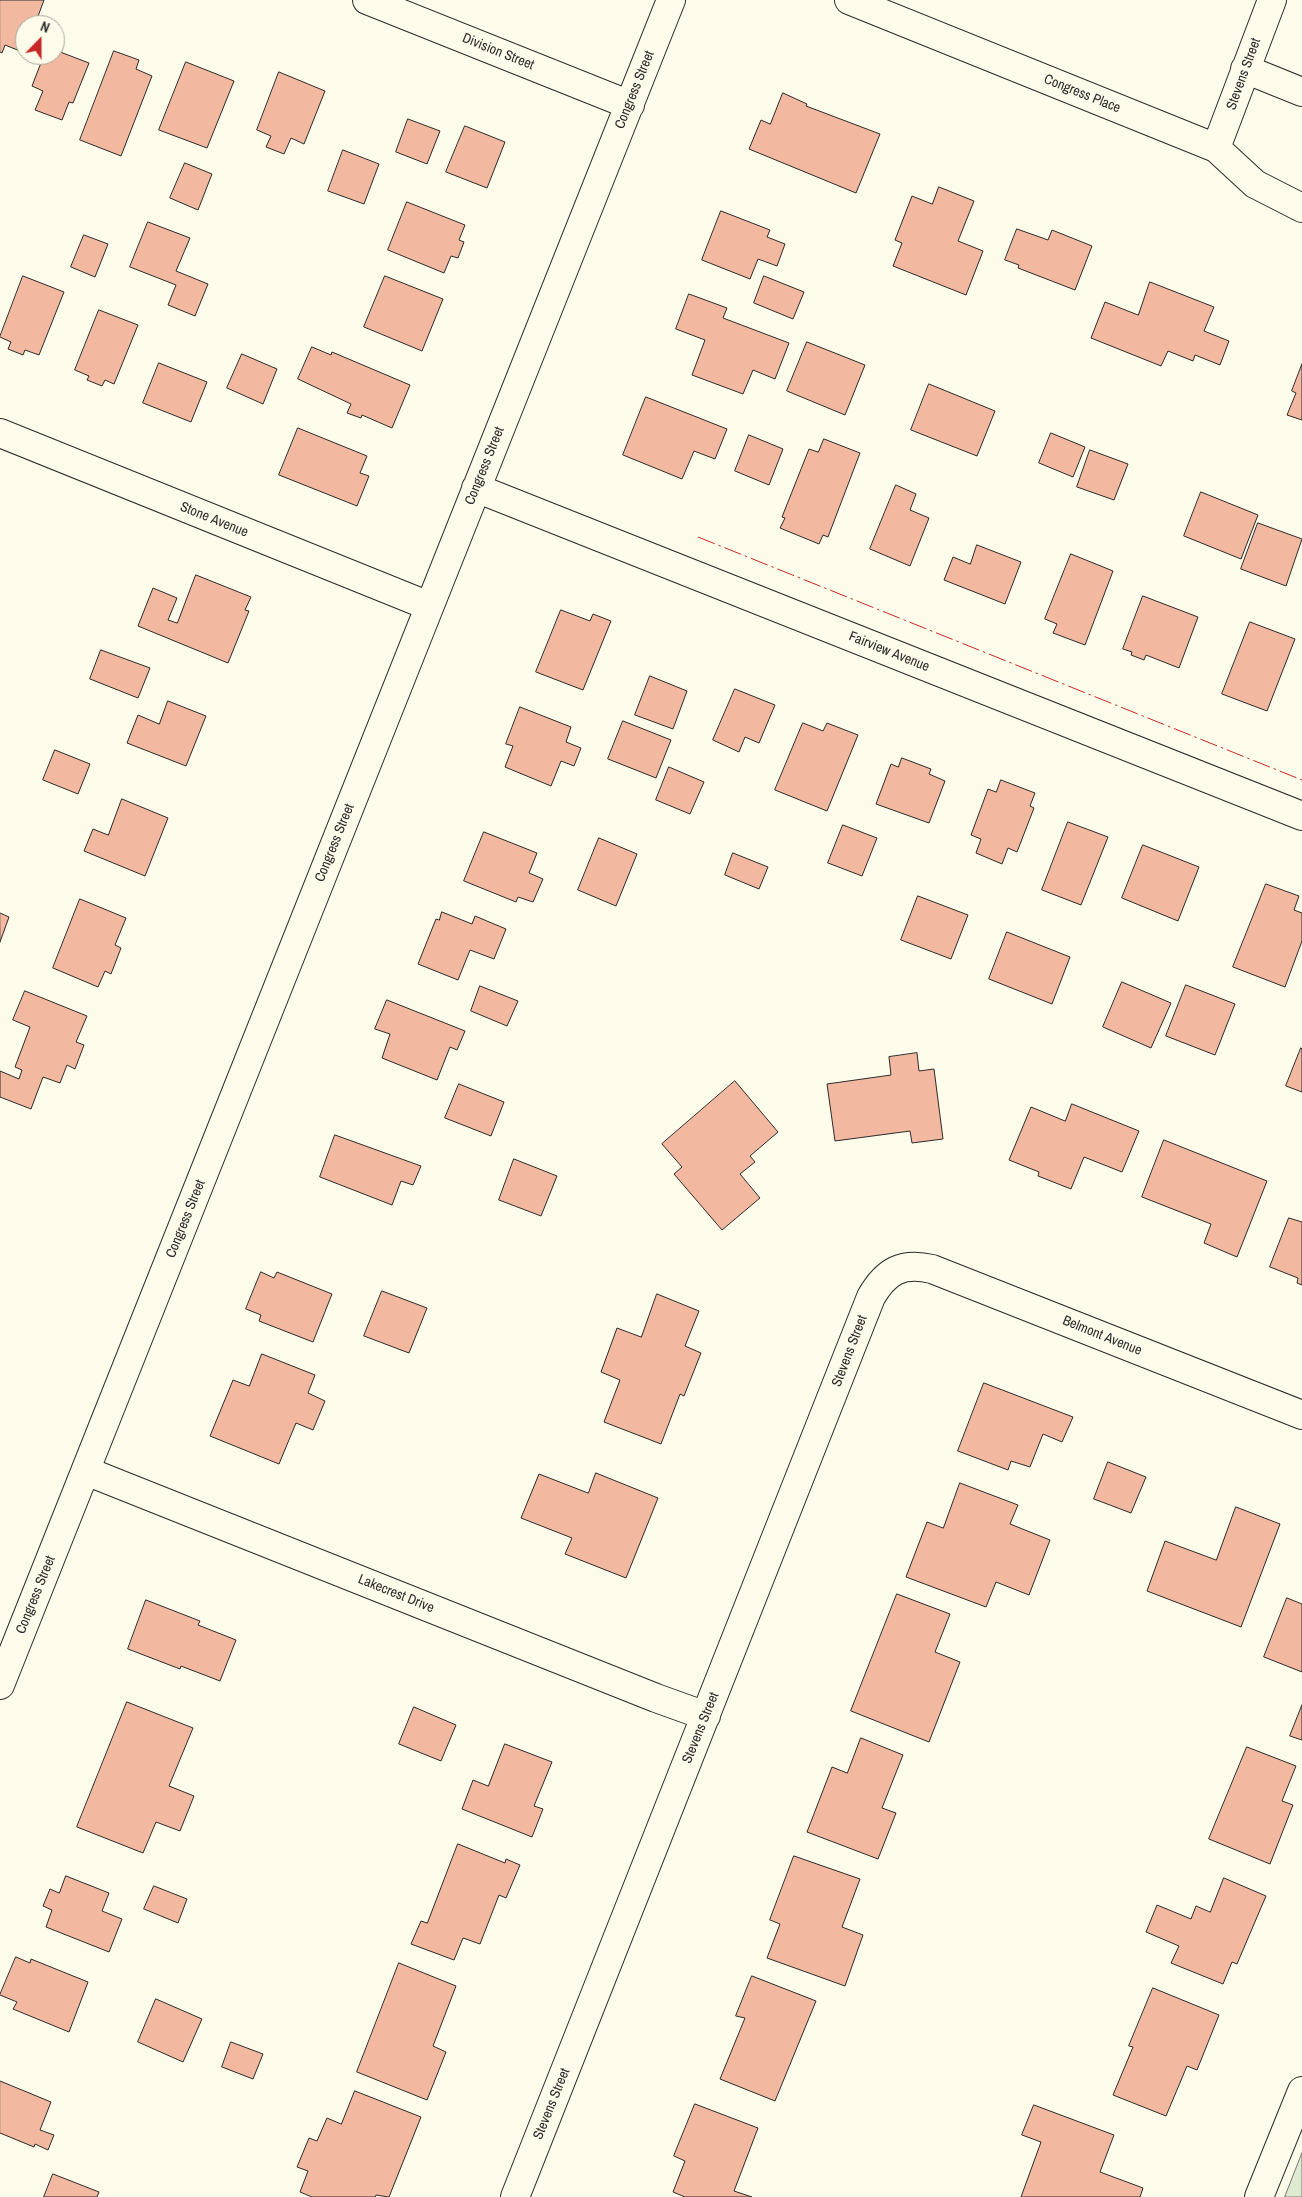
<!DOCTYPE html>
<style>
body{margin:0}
#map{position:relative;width:1302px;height:2197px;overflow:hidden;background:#fdfbea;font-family:"Archivo Narrow",sans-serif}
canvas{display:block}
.north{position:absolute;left:15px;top:15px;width:50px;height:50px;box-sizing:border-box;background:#fdfbea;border:1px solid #a9a89e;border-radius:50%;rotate:22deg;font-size:14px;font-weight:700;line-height:20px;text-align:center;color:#2b2b2b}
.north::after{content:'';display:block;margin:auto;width:18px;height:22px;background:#c62828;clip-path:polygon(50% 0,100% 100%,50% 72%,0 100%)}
</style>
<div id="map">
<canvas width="1302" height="2197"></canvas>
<div class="north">N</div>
</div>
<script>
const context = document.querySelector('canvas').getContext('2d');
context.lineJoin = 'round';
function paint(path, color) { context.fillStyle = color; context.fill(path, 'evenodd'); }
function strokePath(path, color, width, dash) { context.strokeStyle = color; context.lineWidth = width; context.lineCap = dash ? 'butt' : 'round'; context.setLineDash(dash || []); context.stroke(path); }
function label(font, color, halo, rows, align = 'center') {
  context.font = font + ' "Archivo Narrow",sans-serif'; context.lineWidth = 4; context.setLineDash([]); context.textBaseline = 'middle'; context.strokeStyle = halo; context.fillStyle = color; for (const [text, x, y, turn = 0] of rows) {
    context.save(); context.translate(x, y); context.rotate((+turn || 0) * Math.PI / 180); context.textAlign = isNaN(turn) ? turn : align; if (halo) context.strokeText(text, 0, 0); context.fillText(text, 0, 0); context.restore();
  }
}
const green = new Path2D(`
 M1302,2153V2197H1285Z`);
const building = new Path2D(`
 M0,0H44L37,19L34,18L31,25H25V40L20,51L5,45L2,53L0,52Z
 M55,50L89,63L73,103L69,102L62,120L35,110L43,91L32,86L44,55H55Z
 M114,51L139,60L136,69L152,76L121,156L80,140Z
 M186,62L234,81L207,148L159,130Z
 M279,72L325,91L304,144L291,138L284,154L266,147L271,136L257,130Z
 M783,93L807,104L806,106L880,134L856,193L749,149L761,120L770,124Z
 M408,119L440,131L427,164L396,152Z
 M465,126L505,142L487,188L446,172Z
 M343,150L379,164L364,204L328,191Z
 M185,163L212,174L198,210L170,198Z
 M939,187L974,201L958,241L983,251L966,295L893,266L902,243L895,240L912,196L932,204Z
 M407,202L465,225L459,240L464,242L458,258L451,256L444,273L388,250Z
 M721,211L770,230L767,237L785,244L777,266L758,259L750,279L702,260Z
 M148,222L190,238L176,271L208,284L195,316L168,305L176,285L130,267Z
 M1017,229L1048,240L1052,230L1092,246L1075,290L1018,268L1019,265L1005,260Z
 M84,235L108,244L95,277L71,267Z
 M23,276L64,292L39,355L25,350L23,355L8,349L11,342L0,337Z
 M385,276L443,299L422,351L364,327Z
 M764,276L804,292L793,319L754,303Z
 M1150,282L1214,307L1204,331L1229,341L1220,365L1195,355L1193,361L1168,351L1161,366L1091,338L1105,302L1138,315Z
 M689,294L727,308L723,318L789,343L775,379L753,370L743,394L692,375L705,340L676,329Z
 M99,310L138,325L114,384L105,380L102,386L87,380L89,376L75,370Z
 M807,342L865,365L845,415L787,391Z
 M312,347L331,355L332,352L410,385L392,428L362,415L361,418L347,413L351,404L298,379Z
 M242,354L277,369L263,404L227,388Z
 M159,363L207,382L191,422L143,403Z
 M1302,364V420L1287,415L1296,393L1292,391Z
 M929,384L995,411L977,456L911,430Z
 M646,397L727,429L715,459L694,451L682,479L623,455Z
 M298,428L367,456L360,473L369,476L357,506L279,475Z
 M1051,433L1085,447L1073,477L1039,463Z
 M749,435L783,449L769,485L735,471Z
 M824,439L860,453L828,537L823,535L819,544L780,528L785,518L782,517L809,449L818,452Z
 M1090,450L1128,464L1114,500L1077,487Z
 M896,485L916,494L910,510L929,518L910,566L870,549Z
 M1201,492L1258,515L1241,559L1184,536Z
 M1258,523L1302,539L1286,586L1241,569Z
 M977,545L1021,562L1005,604L944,580L953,557L970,564Z
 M1071,554L1113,571L1085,645L1053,633L1057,624L1045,619Z
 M196,575L251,597L245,610L249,611L228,663L138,626L153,588L177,598L168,620L177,623Z
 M1143,596L1198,617L1179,668L1146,655L1144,660L1131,655L1132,652L1123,649Z
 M561,610L590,621L593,614L611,621L583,690L536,672Z
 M1250,622L1295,639L1267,711L1222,694Z
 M101,650L150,668L138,698L90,679Z
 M650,676L687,691L673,729L635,715Z
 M735,689L775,705L759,743L745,737L739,752L713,740Z
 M168,701L206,716L186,766L127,743L138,715L159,724Z
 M520,707L571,727L566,742L581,748L574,766L561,761L551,786L505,767L513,746L506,744Z
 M623,721L671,740L656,778L608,759Z
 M803,723L823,731L827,723L858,735L827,811L775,790Z
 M55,750L90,764L78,794L43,780Z
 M902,758L931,769L929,774L945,781L929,823L876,804L891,764L898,767Z
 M669,767L704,782L690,814L656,800Z
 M1001,780L1035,793L1030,806L1034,808L1017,852L1008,848L1002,864L976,853L981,839L971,835L988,789L996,792Z
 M122,799L168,818L145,876L84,851L93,829L108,835Z
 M1068,822L1108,837L1081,905L1042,890Z
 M843,825L877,838L862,876L828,863Z
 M484,832L537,853L529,873L543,879L533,902L518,897L516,902L464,881Z
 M599,838L637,854L616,906L578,890Z
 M1143,845L1199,867L1178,921L1122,898Z
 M733,853L768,867L759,889L725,875Z
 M1266,884L1299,896L1294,910L1302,913V941L1285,987L1233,967Z
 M918,896L968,915L951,959L901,940Z
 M80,899L126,918L115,945L121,948L111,974L105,971L98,987L53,968Z
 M442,912L472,924L475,916L506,929L494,959L470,950L458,980L418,964L436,919L439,920Z
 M0,913L9,917L0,942Z
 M1007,932L1070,957L1052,1004L989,979Z
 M1122,982L1171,1003L1151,1048L1103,1027Z
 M1186,985L1235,1004L1215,1055L1166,1036Z
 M480,986L518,1001L507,1026L471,1011Z
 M25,991L87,1016L76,1042L84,1045L75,1069L67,1065L60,1083L43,1077L31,1109L0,1097V1071L19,1079L22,1070L15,1067L30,1027L13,1020Z
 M387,1000L465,1031L457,1050L450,1047L437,1080L382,1058L390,1034L375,1029Z
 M1301,1048L1302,1049V1092L1286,1086Z
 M917,1053L919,1071L934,1069L943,1139L912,1143L910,1131L835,1141L827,1084L891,1075L889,1057Z
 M735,1081L778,1132L750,1156L755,1162L740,1174L760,1198L722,1230L674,1174L682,1167L662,1144Z
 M459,1084L504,1102L491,1136L445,1118Z
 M1072,1104L1139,1131L1122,1172L1084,1157L1071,1189L1038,1176L1039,1172L1009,1160L1031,1107L1065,1121Z
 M335,1135L421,1166L413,1185L401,1181L392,1205L320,1177Z
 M1164,1140L1267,1181L1237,1257L1204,1243L1211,1224L1142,1197Z
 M514,1159L557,1176L541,1216L499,1200Z
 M1289,1218L1302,1222V1285L1297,1283L1298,1278L1270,1267Z
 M261,1272L274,1278L277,1272L332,1294L313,1342L259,1321L261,1315L246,1309Z
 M382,1291L427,1308L409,1353L364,1336Z
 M657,1294L699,1311L685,1346L701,1353L684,1396L680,1394L661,1444L604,1422L620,1380L601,1372L617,1328L641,1337Z
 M262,1354L315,1375L308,1393L325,1401L313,1430L296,1423L279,1464L210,1436L233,1380L249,1386Z
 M984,1383L1073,1417L1062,1442L1043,1434L1030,1467L1011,1461L1008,1470L958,1451Z
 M1108,1462L1146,1477L1131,1513L1094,1499Z
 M596,1473L658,1498L626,1578L565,1554L572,1538L521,1518L539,1474L588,1493Z
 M960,1483L1018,1505L1010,1524L1050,1540L1029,1595L996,1582L986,1607L906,1577L927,1522L943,1528Z
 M1236,1507L1280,1524L1241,1627L1147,1591L1165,1541L1216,1560Z
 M897,1594L950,1614L935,1652L960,1662L929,1742L851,1711Z
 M1287,1598L1302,1604V1672L1264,1657Z
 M146,1600L200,1621L198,1625L236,1640L220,1681L181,1666L180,1669L128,1649Z
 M127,1702L193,1728L169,1786L194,1796L180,1831L156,1822L143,1853L77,1827Z
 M1302,1705V1740L1290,1736Z
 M414,1707L456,1725L441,1761L399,1744Z
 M861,1738L903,1755L882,1808L896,1813L878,1859L807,1832L832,1767L847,1773Z
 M505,1744L552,1762L534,1806L543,1809L532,1837L462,1809L473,1780L488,1786Z
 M1247,1747L1296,1766L1282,1801L1293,1805L1270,1864L1209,1839Z
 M458,1844L505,1863L506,1859L520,1865L506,1898L499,1895L480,1944L463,1938L454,1960L411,1944L421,1921L427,1923Z
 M794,1856L860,1879L842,1927L863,1935L845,1986L767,1958L780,1924L770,1920Z
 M66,1876L109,1893L102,1911L122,1919L109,1952L46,1927L52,1910L43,1906L50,1889L59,1893Z
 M1224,1878L1266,1896L1237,1964L1232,1962L1223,1984L1171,1963L1179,1946L1146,1932L1157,1905L1191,1919L1196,1906L1210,1912Z
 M154,1886L187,1899L178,1923L144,1909Z
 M16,1957L30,1963L31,1959L88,1982L69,2032L13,2009L17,2002L0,1995Z
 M399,1963L456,1986L433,2046L446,2052L427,2100L357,2072Z
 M752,1976L816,2001L775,2101L720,2079L745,2018L736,2016Z
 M1153,1988L1219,2015L1197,2070L1187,2066L1166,2116L1113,2095L1133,2047L1129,2046Z
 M156,1999L202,2019L183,2062L138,2042Z
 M231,2042L263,2054L253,2079L222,2067Z
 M0,2081L51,2102L40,2130L54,2135L48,2150L35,2144L34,2147L0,2133Z
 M355,2091L421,2117L389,2197L376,2195L375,2197H312L300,2192L308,2171L297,2167L309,2138L317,2141L327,2118L341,2124Z
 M695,2104L758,2128L734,2191L752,2197H685L673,2192L685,2161L674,2156Z
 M1034,2105L1114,2135L1100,2172L1143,2188L1140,2197H1021L1041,2142L1022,2135Z
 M53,2174L99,2192L97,2197H44Z`);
const minor = new Path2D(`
 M367,0L630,105
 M849,0L1216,148L1255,184L1302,208
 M1245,69L1302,92
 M1216,148L1272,0
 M0,433L429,606
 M476,488L1302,816
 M86,1471L656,1698L706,1716
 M0,1685L671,0
 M515,2197L871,1297C886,1271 902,1262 932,1269L1302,1415
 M1259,2197L1302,2091`);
const power = new Path2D(`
 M698,537L1302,780`);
const streetNames = [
 ["Division Street",498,52,22],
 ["Stevens Street",1244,74,-70],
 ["Congress Street",635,90,-68],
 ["Congress Place",1082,94,22],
 ["Congress Street",485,466,-68],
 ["Stone Avenue",214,520,22],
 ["Fairview Avenue",889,652,22],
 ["Congress Street",335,843,-68],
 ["Congress Street",186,1219,-68],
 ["Belmont Avenue",1102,1336,22],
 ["Stevens Street",850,1351,-69],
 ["Lakecrest Drive",396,1594,22],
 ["Congress Street",36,1595,-68],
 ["Stevens Street",701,1728,-68],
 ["Stevens Street",552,2104,-68]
];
paint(green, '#deebd1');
strokePath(green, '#74746e', 1);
paint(building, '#f2b8a0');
strokePath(building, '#2b2b2b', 1);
strokePath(minor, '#2b2b2b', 30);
strokePath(minor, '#fdfbea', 28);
strokePath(power, '#c62828', 1, [18, 4, 2.5, 4]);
label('14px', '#2b2b2b', '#fdfbea', streetNames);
</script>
